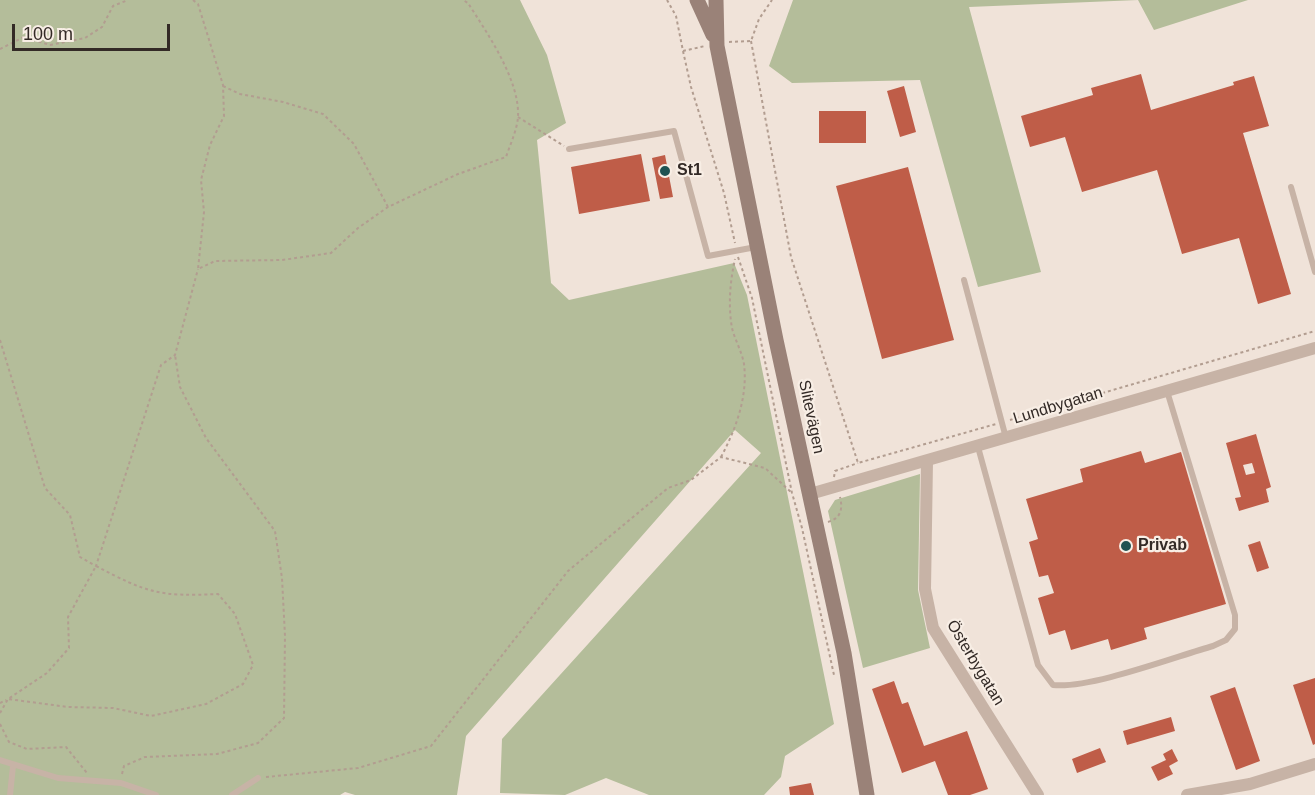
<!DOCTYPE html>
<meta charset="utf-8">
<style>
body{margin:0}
#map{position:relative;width:1315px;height:795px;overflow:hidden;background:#f0e3d9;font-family:Helvetica,sans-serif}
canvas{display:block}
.scale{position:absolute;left:12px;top:24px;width:158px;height:27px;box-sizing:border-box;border:3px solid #332a26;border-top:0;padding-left:8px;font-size:18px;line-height:21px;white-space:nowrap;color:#332a26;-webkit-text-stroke:4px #f8eee5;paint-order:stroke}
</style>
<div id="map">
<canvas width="1315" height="795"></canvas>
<div class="scale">100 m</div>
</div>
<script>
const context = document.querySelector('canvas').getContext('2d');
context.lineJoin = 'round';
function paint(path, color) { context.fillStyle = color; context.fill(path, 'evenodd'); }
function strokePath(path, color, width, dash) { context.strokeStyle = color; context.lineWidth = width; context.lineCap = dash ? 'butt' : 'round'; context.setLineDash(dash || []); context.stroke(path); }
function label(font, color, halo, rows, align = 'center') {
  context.font = font + ' Helvetica,sans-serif'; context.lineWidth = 4.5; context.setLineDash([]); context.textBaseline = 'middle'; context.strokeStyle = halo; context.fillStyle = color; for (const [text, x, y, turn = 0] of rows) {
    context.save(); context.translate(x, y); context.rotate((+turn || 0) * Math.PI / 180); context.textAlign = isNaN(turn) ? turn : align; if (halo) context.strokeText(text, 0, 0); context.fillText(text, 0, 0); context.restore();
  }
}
const green = new Path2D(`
 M0,0H520L547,55L566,123L537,140L551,283L569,300L734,263L747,295L834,724L785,756L781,777L764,795H649L606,778L565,795L500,793L502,739L761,453L735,430L466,736L457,795H355L345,792L340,795H0Z
 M793,0H1248L1154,30L1138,0L969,7L1041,272L978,287L920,80L792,83L769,66Z
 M920,474L918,590L930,648L863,668L828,511L835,500Z`);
const building = new Path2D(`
 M1141,74L1151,110L1234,85L1233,82L1254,76L1269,126L1243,133L1291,294L1258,304L1239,238L1182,254L1157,170L1082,192L1065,137L1030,147L1021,116L1093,95L1091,88Z
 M904,86L916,132L900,137L887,91Z
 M819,111H866V143H819Z
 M641,154L650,201L579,214L571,167Z
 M665,155L673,197L660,199L652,158Z
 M908,167L954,340L882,359L836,186Z
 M1256,434L1271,487L1266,489L1269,502L1239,511L1235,498L1241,497L1226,443ZM1252,463L1255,473L1246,475L1243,465Z
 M1141,451L1145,463L1181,452L1226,604L1144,628L1147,639L1111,650L1108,639L1071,650L1065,630L1049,635L1038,598L1054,593L1048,575L1039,577L1029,542L1038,539L1026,499L1083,482L1080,469Z
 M1260,541L1269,568L1257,572L1248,545Z
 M1315,678V744L1313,745L1293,685Z
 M894,681L902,704L908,702L924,746L967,731L988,789L970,795H948L935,761L902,773L872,689Z
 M1235,687L1260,761L1236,770L1210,696Z
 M1171,717L1175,731L1127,745L1123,731Z
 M1100,748L1106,762L1077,773L1072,759Z
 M1172,749L1178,761L1169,766L1173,774L1158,781L1151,767L1166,760L1163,754Z
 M811,783L814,795H790L789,787Z`);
const path = new Path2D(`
 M193,0L198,4L223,85L224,116L210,145L201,180L204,212L198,269L215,261L282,260L331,253L358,228L388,207L458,174L506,157C510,145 517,130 518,117C520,80 487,33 468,3L463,0
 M667,0L676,16L683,51L705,46
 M751,41L791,257L858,463L996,424
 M729,42L751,41L759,19L772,0
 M0,49L24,37L50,45L85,38L102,27L113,6L128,0
 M683,51L691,87L724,193L735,243
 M223,86L240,94L283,102L323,114L354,144L388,207
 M518,117L564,146
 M738,257L752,298L792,493L802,528L834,675
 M0,340L45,488L70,515L80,557L96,566L161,365L175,355L198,269
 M1010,420L1315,331
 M721,457C736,429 748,396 744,364C742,352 735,340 732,328C728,305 730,282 735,259
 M834,477L835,471L858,463
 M828,522C841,518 843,509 840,497
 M96,566C147,593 161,597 218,594L235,614L253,665L243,684L206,704L151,716L113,708L68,707L8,699L47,673L69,648L68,617Z
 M0,703L6,700
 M0,713L8,699
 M0,724L9,742L27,749L66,747L87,773
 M122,774L124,766L145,757L217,754L258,743L284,718L285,636L282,578L275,531L206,438L180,387L175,355
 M266,777L358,768L431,746L568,571L668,488L691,480L721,457L765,468L792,493`);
const service = new Path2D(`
 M569,149L674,131L708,256L756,247
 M1291,187L1315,272
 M964,280L1006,438
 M978,447L1038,665L1053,685C1090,689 1174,657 1213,646L1226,640L1235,629V615L1167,391
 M0,760L58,778L121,783L156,795
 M10,795L13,766
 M232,795L258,778`);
const minor = new Path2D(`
 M927,461L925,589L933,628L1038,795
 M810,494L1315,348
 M1187,795L1250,784L1315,764`);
const secondary = new Path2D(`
 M697,0L713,35
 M716,0L717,46L776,340L844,653L867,795`);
const markers = [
 [665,171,6,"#1f5252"],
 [1126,546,6,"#1f5252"]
];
const poiNames = [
 ["St1",677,171],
 ["Privab",1138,546]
];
const streetNames = [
 ["Lundbygatan",1058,406,-17],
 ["Slitevägen",811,417,78],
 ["Österbygatan",975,663,59]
];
paint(green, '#b4bd9a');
paint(building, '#bf5d48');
strokePath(path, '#b29d90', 2, [3, 3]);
strokePath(service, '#c7b3a6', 6);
strokePath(minor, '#c7b3a6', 12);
strokePath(secondary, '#9a8278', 15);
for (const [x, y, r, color] of markers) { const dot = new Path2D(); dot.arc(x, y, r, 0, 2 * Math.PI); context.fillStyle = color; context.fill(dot); strokePath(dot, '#f8eee5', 2); }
label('bold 16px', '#332a26', '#f8eee5', poiNames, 'left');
label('16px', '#332a26', '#f8eee5', streetNames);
</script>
